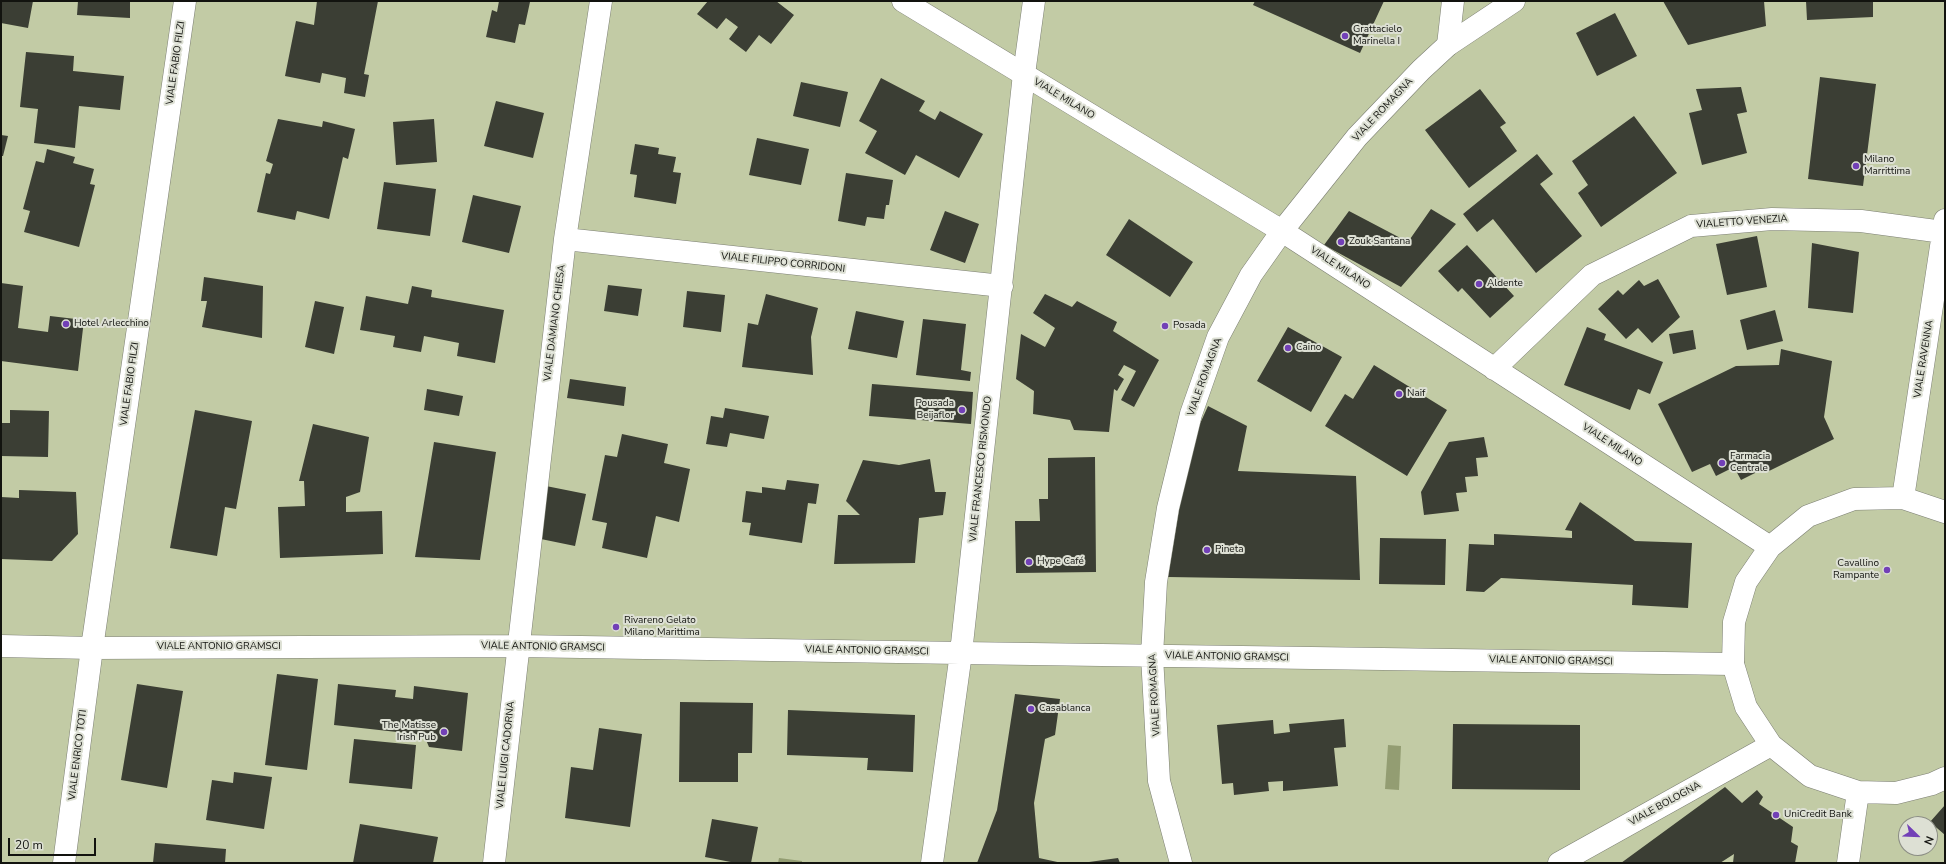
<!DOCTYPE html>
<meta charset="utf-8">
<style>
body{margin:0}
#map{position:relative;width:1946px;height:864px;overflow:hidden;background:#dde0d4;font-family:"Nunito Sans",sans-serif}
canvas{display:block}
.frame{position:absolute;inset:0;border:2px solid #12130f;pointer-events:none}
.north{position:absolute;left:1898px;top:816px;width:40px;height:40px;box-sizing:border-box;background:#dde0d4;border:1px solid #8c8e85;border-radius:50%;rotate:113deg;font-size:11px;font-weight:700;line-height:16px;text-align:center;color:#12130f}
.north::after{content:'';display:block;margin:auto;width:14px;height:18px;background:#7240b7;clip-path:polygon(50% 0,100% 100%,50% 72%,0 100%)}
.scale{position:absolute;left:8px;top:838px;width:88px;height:18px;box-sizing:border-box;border:2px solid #12130f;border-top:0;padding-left:5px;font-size:12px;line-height:14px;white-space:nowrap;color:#12130f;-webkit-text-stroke:3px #dde0d4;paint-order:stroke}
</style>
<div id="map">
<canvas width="1946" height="864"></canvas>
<div class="frame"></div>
<div class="north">N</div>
<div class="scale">20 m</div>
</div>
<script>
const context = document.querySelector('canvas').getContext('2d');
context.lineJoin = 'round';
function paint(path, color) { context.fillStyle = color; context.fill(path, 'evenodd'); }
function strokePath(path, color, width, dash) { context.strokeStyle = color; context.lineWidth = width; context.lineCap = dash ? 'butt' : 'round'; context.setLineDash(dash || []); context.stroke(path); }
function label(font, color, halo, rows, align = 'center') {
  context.font = font + ' "Nunito Sans",sans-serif'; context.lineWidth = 4; context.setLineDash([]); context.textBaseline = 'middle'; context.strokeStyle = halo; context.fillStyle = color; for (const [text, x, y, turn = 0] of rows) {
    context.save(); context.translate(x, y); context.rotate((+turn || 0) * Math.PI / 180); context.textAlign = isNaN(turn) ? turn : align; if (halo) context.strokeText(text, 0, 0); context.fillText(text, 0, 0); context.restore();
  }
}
const green = new Path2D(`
 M1,1H1945V863H1ZM1906,824H1930V848H1906Z`);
const water = new Path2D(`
 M1388,745L1401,746L1399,790L1385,789Z
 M779,858L802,861V863H778Z`);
const building = new Path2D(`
 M1,1H33L28,28L1,23Z
 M78,1H130V18L77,15Z
 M317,1H378L364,74L369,75L365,97L344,93L346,78L322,73L320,83L285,76L296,21L314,25Z
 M499,1L530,2L525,25L519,24L515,43L486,37L492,10L497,12Z
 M708,1H776L794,15L771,44L759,35L746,52L729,39L738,27L726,18L717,29L697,14Z
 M1255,1H1384L1360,53L1253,5Z
 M1663,1H1764L1766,26L1688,45Z
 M1806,1H1873V17L1807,20Z
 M1615,13L1637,56L1597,76L1576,33Z
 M26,52L74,56L73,71L124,76L120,110L79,106L75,148L34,143L38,109L20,107Z
 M1820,77L1876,84L1863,186L1808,179Z
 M881,78L925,101L919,111L935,120L940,111L983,134L959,178L916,155L905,175L865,153L877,131L859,121Z
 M801,82L848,92L840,127L793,116Z
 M1741,87L1747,112L1737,114L1747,153L1702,165L1689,113L1702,110L1696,89Z
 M1480,89L1506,123L1500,127L1517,151L1469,188L1425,130Z
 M496,101L544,113L533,158L484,146Z
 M1634,116L1677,173L1601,227L1578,193L1588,185L1572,161Z
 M278,119L322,127L323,121L355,129L348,159L343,157L329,219L297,211L295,220L257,212L266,173L270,174L273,164L266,161Z
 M434,119L437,162L396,165L393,122Z
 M1,135L8,136L3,156H1Z
 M757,138L809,149L801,185L749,175Z
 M635,144L659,148L658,154L676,157L673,172L681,173L676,204L634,197L637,175L630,174Z
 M47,149L75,157L73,163L94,169L90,184L95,185L79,247L24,232L30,211L23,209L36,161L44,163Z
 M1537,154L1553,174L1540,184L1582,236L1536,273L1493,219L1477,232L1463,214Z
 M846,173L893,180L889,205H886L884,219L867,217L865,226L838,221Z
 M384,182L436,189L430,236L377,229Z
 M473,195L521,206L509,253L462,242Z
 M1431,209L1456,224L1401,287L1324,245L1349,211L1408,242Z
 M945,211L979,224L965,263L930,250Z
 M1129,219L1193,262L1170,297L1106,255Z
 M1757,236L1767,287L1727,295L1716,244Z
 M1812,243L1859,252L1853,313L1808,308Z
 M1467,245L1514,296L1490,318L1462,288L1458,292L1438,271Z
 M204,277L263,286L262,338L202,327L207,301H201Z
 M1658,279L1680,317L1652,343L1638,328L1626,339L1598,309L1618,290L1623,295L1639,280L1644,286Z
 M1,283L23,286L18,328L48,332L50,316L84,320L78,371L1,361Z
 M608,285L642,289L638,316L604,311Z
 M412,286L432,290L431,297L504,310L495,363L457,356L459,343L424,336L421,352L393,347L395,336L360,330L366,296L408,304Z
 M687,291L725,295L721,332L683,327Z
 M766,294L818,308L811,337L813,375L742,367L748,323L758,325Z
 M1045,294L1072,307L1077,301L1117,322L1113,331L1159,360L1134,407L1121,400L1136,371L1124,365L1118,375L1124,379L1117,391L1114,389L1109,432L1074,430L1070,420L1033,414L1034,391L1016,379L1021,334L1045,347L1055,328L1033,313Z
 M315,301L344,307L334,354L305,347Z
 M1775,310L1783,341L1747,350L1740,320Z
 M856,311L904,321L897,358L848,349Z
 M923,319L966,324L961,370L971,372L970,381L916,375Z
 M1288,327L1342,357L1311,412L1257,381Z
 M1587,327L1606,334L1604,340L1663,362L1650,394L1638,389L1630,410L1564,385Z
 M1693,330L1696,349L1673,354L1669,334Z
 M1781,349L1832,361L1824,417L1834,439L1767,472L1765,468L1741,480L1734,467L1716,476L1710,464L1692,472L1658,404L1736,366L1779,365Z
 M1374,365L1447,410L1407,476L1325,426L1345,394L1353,399Z
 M570,379L626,387L624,406L567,398Z
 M872,384L973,392L971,424L869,416Z
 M427,389L463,396L459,416L424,410Z
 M1208,406L1247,426L1238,471L1356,476L1360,580L1168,577L1189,448Z
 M725,408L769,416L764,439L730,433L727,447L706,444L711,416L723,418Z
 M10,410L49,411L48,457L1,456V423H10Z
 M195,410L252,421L236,509L225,507L217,556L170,548Z
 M313,424L369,437L360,492L346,497V512L382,511L383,554L280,558L278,507L305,506L304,481H299Z
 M622,434L668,444L664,463L690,469L679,522L656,516L647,558L602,548L607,523L592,520L605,455L617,457Z
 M1484,437L1488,457L1476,458L1478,476L1465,477L1467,492L1456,493L1459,511L1424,515L1421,492L1449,442Z
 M434,442L496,452L480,560L415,557Z
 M1095,457L1096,572L1016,573L1015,521H1040L1039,499H1048V458Z
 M930,459L935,492H946L943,515L919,518L915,563L834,564L838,515H860L846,501L863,460L899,465Z
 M787,480L819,484L816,504L808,503L802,543L749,535L751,523L742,522L746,491L762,493V487L785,490Z
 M546,486L586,494L575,546L536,538Z
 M19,490L76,492L78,534L52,561L1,559V497L19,498Z
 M1580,502L1635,541L1692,543L1688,608L1632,605L1633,585L1501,578L1484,592L1466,591L1469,544L1494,545V534L1572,538V531L1565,530Z
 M1380,538L1446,539L1445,585L1379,584Z
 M277,674L318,679L307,770L265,765Z
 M137,684L183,691L167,788L121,780Z
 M338,684L396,690L395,697L413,699L414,686L468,693L462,751L429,747L424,735L334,725Z
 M1015,694L1060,699L1055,735L1045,739L1034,803L1039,858L1062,863H977L997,810Z
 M680,702L753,703L752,753H738V782H679Z
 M788,710L915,715L913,772L867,770L868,758L787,755Z
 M1344,719L1346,747L1334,748L1338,786L1283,791V781L1268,782L1269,791L1234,795L1233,783L1222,784L1217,725L1273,720L1274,734L1290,732L1289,724Z
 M1453,724L1580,725V790L1452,789Z
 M599,728L642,734L630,827L565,818L571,767L593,770Z
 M354,739L416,745L412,789L349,783Z
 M234,772L272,777L264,829L206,820L212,780L233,783Z
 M1725,787L1742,803L1757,790L1763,797L1759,804L1793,827L1791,842L1798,846L1795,863H1733L1734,854L1720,863H1621Z
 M1945,805V835L1930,822Z
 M712,819L758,827L751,863H736L705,857Z
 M360,824L438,837L433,863H353Z
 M155,843L226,849L225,863H153Z
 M1118,858L1120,863H1089V862Z`);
const pedestrian = new Path2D(`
 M961,653L1733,664
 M1181,863L1159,781L1152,656L1156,582L1168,508L1191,414L1218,337L1251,275L1282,231`);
const minor = new Path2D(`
 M1448,45L1453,1
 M1282,231L1770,547
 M565,239L1002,286
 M1494,369L1592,275L1691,226L1772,219L1861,221L1943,232
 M1903,498L1945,220
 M1945,512L1903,498L1854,499L1808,516L1770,547L1746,582L1734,622L1733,664L1746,707L1771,745L1810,776L1858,792L1896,793L1932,784L1945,778
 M1,646L92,648L518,646L961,653
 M64,863L92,648L185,1
 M494,863L565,239L601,1
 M932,863L961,653L1024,74L1034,1
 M1559,863L1771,745
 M1848,863L1858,792`);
const tertiary = new Path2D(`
 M903,1L1282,231L1357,137L1421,70L1448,45L1514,1`);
const markers = [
 [1345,36,4,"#7240b7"],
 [1856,166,4,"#7240b7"],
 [1341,242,4,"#7240b7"],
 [1479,284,4,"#7240b7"],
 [66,324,4,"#7240b7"],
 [1165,326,4,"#7240b7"],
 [1288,348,4,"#7240b7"],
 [1399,394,4,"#7240b7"],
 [962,410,4,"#7240b7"],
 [1722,463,4,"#7240b7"],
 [1207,550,4,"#7240b7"],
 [1029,562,4,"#7240b7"],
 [1887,570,4,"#7240b7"],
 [616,627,4,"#7240b7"],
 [1031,709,4,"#7240b7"],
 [444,732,4,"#7240b7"],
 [1776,815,4,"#7240b7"]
];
const poiNames = [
 ["Grattacielo",1353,30],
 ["Marinella I",1353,42],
 ["Milano",1864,160],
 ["Marrittima",1864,172],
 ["Zouk Santana",1349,242],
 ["Aldente",1487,284],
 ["Hotel Arlecchino",74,324],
 ["Posada",1173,326],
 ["Caino",1296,348],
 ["Naif",1407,394],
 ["Pousada",954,404,"right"],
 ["Beijaflor",954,416,"right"],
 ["Farmacia",1730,457],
 ["Centrale",1730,469],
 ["Pineta",1215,550],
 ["Hype Café",1037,562],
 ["Cavallino",1879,564,"right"],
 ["Rampante",1879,576,"right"],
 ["Rivareno Gelato",624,621],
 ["Milano Marittima",624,633],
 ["Casablanca",1039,709],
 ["The Matisse",436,726,"right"],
 ["Irish Pub",436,738,"right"],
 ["UniCredit Bank",1784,815]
];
const streetNames = [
 ["VIALE FABIO FILZI",176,63,-82],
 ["VIALE MILANO",1064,99,31],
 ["VIALE ROMAGNA",1383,110,-47],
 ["VIALETTO VENEZIA",1742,222,-4],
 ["VIALE FILIPPO CORRIDONI",783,263,6],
 ["VIALE MILANO",1340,268,33],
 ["VIALE DAMIANO CHIESA",555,323,-83],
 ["VIALE RAVENNA",1924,359,-81],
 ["VIALE ROMAGNA",1205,377,-70],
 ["VIALE FABIO FILZI",130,384,-82],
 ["VIALE MILANO",1612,445,33],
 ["VIALE FRANCESCO RISMONDO",981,469,-84],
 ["VIALE ANTONIO GRAMSCI",219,647],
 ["VIALE ANTONIO GRAMSCI",543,647,1],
 ["VIALE ANTONIO GRAMSCI",867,651,1],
 ["VIALE ANTONIO GRAMSCI",1227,657,1],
 ["VIALE ANTONIO GRAMSCI",1551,661,1],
 ["VIALE ROMAGNA",1155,695,-93],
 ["VIALE ENRICO TOTI",78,755,-83],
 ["VIALE LUIGI CADORNA",506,755,-84],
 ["VIALE BOLOGNA",1665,804,-29]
];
paint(green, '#c2cba5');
paint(water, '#939d72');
paint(building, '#3b3e34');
strokePath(pedestrian, '#7c7f73', 23);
strokePath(minor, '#7c7f73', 23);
strokePath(tertiary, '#7c7f73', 23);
strokePath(pedestrian, '#fff', 22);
strokePath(minor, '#fff', 22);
strokePath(tertiary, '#fff', 22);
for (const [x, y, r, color] of markers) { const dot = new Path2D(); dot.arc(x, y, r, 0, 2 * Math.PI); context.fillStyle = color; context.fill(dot); strokePath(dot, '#dde0d4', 1.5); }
label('10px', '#12130f', '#dde0d4', poiNames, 'left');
label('10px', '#12130f', '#dde0d4', streetNames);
</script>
